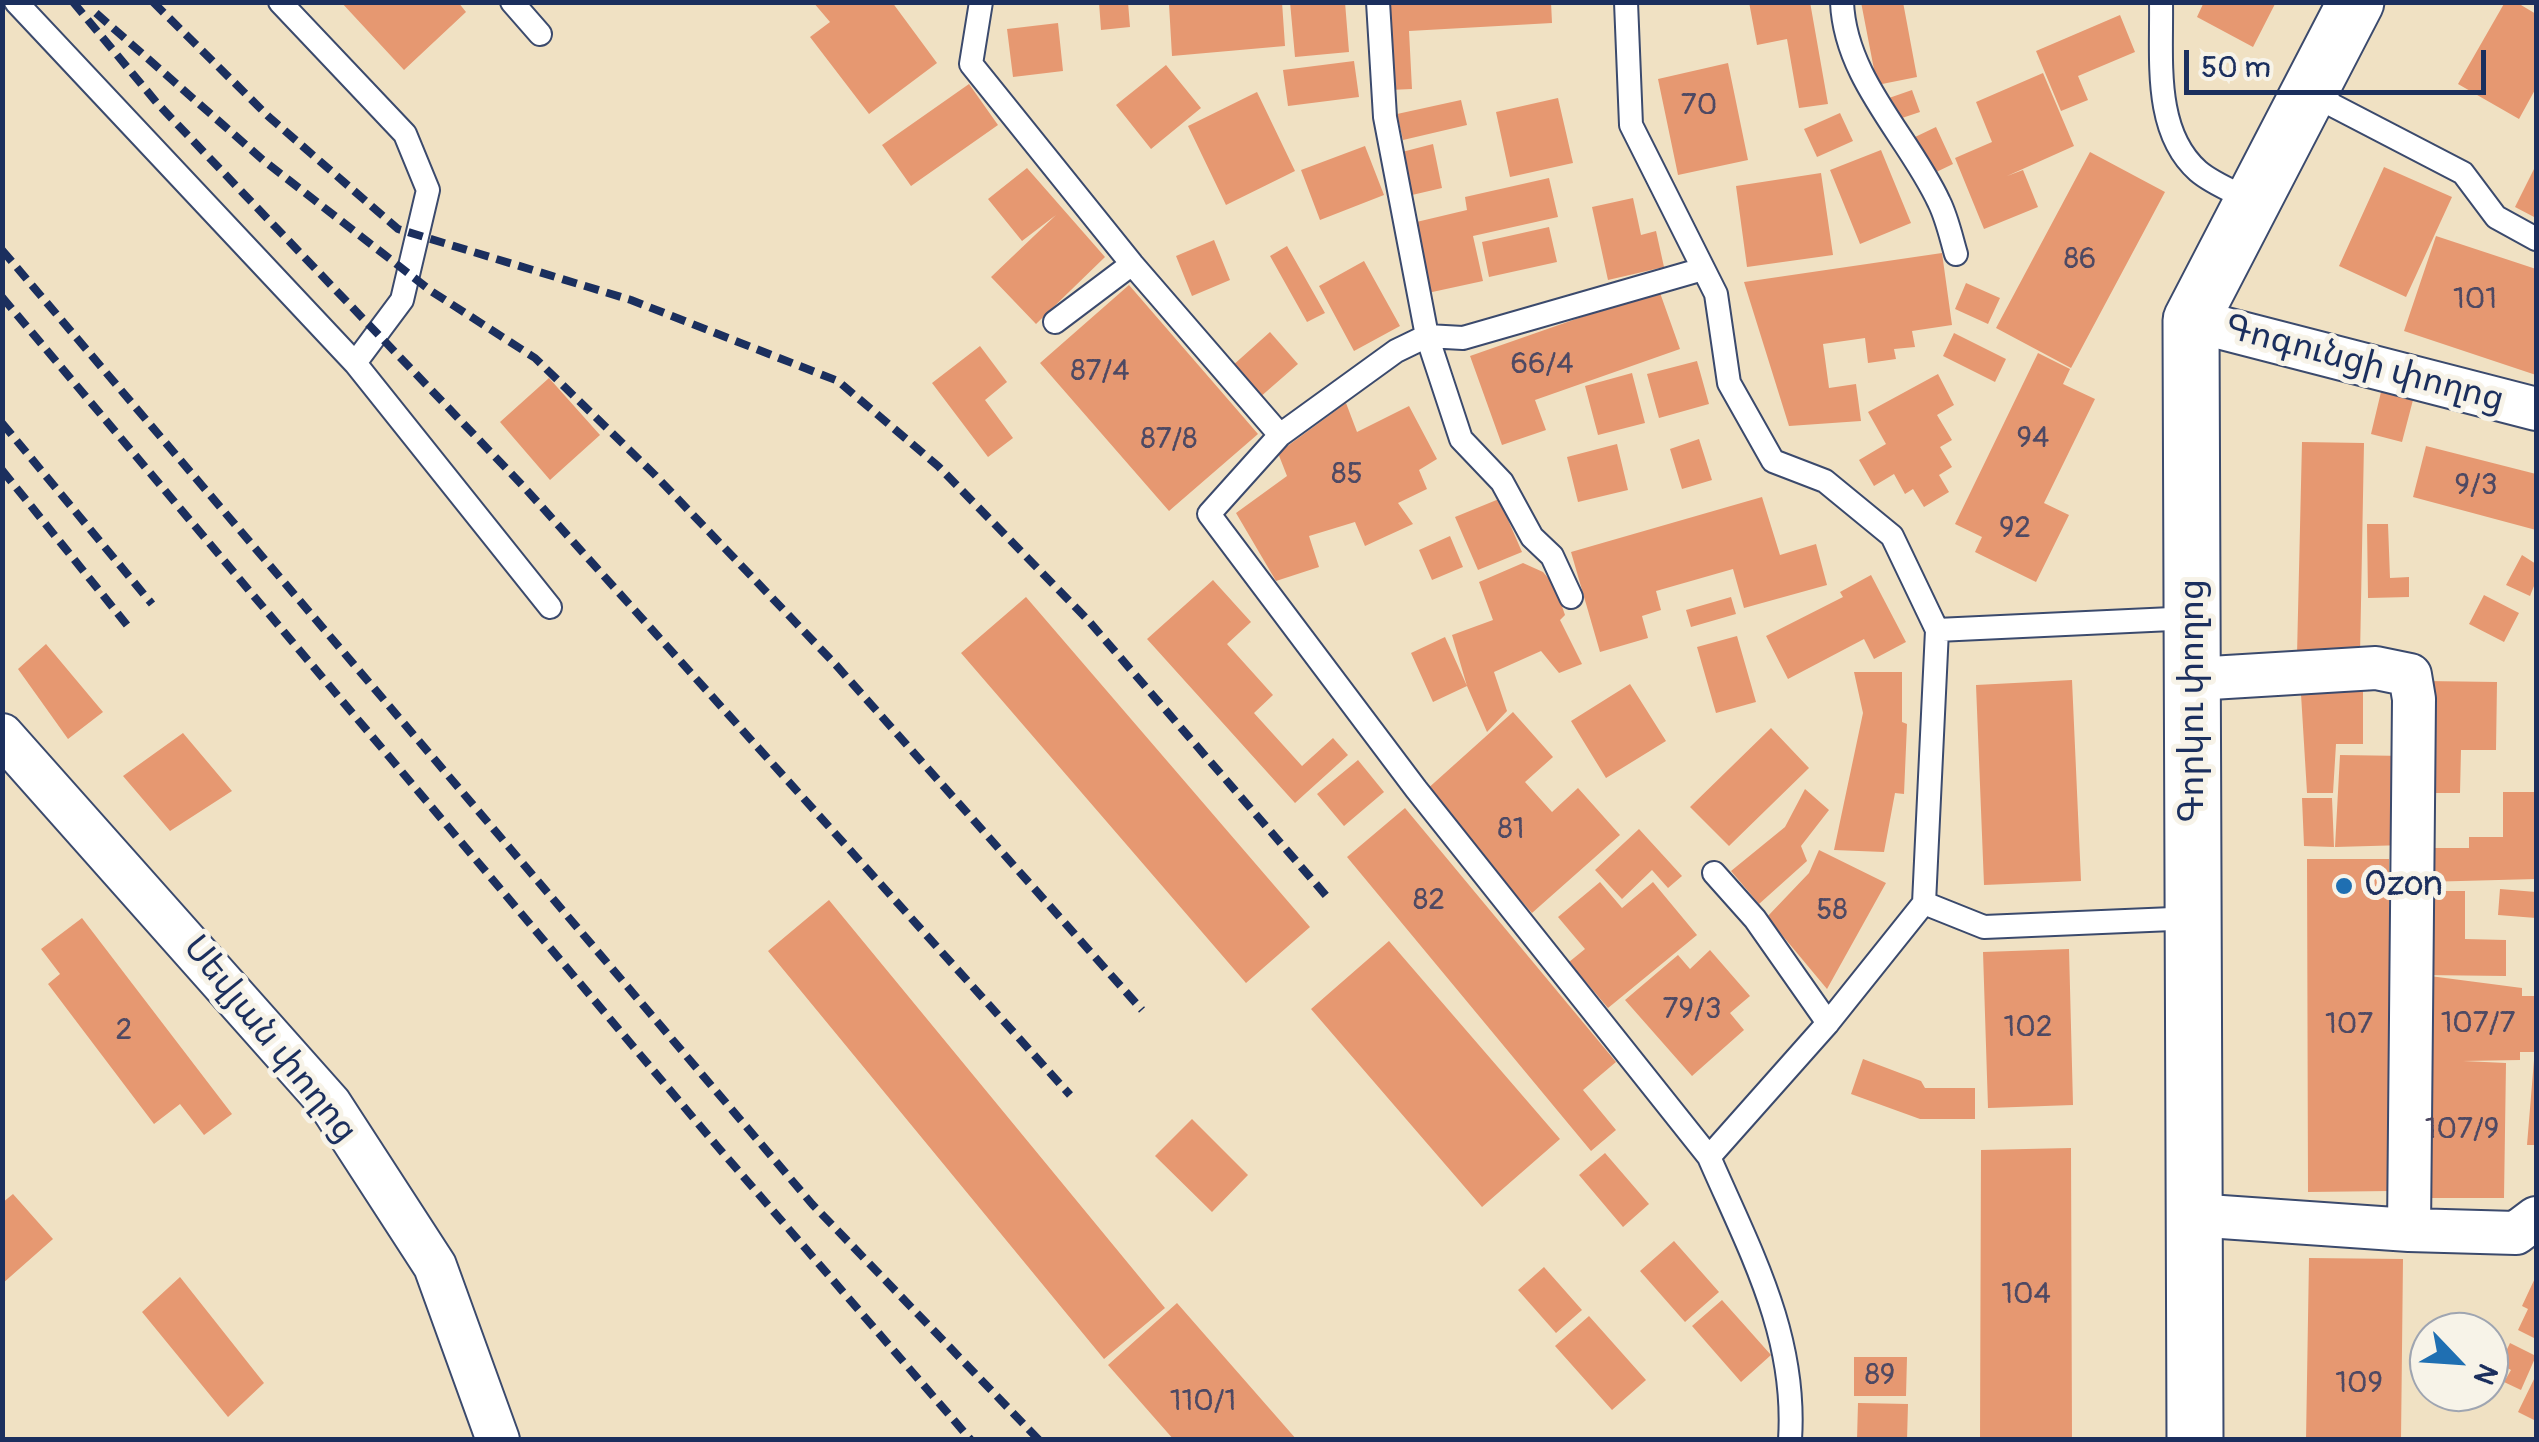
<!DOCTYPE html>
<meta charset="utf-8">
<style>
body{margin:0}
#map{position:relative;width:2539px;height:1442px;overflow:hidden;background:#f0e1c3;font-family:Pangolin,sans-serif}
canvas{display:block}
.frame{position:absolute;inset:0;border:5px solid #1b2f5e;pointer-events:none}
.north{position:absolute;left:2409px;top:1312px;width:100px;height:100px;box-sizing:border-box;background:#f7f3e8;border:2px solid #9fa5b1;border-radius:50%;rotate:115deg;font-size:28px;font-weight:700;line-height:40px;text-align:center;color:#1b2f5e}
.north::after{content:'';display:block;margin:auto;width:35px;height:45px;background:#1f6fb2;clip-path:polygon(50% 0,100% 100%,50% 72%,0 100%)}
.scale{position:absolute;left:2184px;top:50px;width:302px;height:45px;box-sizing:border-box;border:5px solid #1b2f5e;border-top:0;padding-left:12px;font-size:30px;line-height:35px;white-space:nowrap;color:#1b2f5e;-webkit-text-stroke:8px #f7f3e8;paint-order:stroke}
</style>
<div id="map">
<canvas width="2539" height="1442"></canvas>
<div class="frame"></div>
<div class="north">N</div>
<div class="scale">50 m</div>
</div>
<script>
const context = document.querySelector('canvas').getContext('2d');
context.lineJoin = 'round';
function paint(path, color) { context.fillStyle = color; context.fill(path, 'evenodd'); }
function strokePath(path, color, width, dash) { context.strokeStyle = color; context.lineWidth = width; context.lineCap = dash ? 'butt' : 'round'; context.setLineDash(dash || []); context.stroke(path); }
function label(font, color, halo, rows, align = 'center') {
  context.font = font + ' Pangolin,"Noto Sans Armenian",sans-serif'; context.lineWidth = 10; context.setLineDash([]); context.textBaseline = 'middle'; context.strokeStyle = halo; context.fillStyle = color; for (const [text, x, y, turn = 0] of rows) {
    context.save(); context.translate(x, y); context.rotate((+turn || 0) * Math.PI / 180); context.textAlign = isNaN(turn) ? turn : align; if (halo) context.strokeText(text, 0, 0); context.fillText(text, 0, 0); context.restore();
  }
}
const building = new Path2D(`
 M341,2H458L466,12L404,70Z
 M813,2H892L937,63L869,114L810,37L830,22Z
 M1099,2H1128L1130,27L1101,30Z
 M1282,2L1285,46L1172,56L1169,4Z
 M1290,2H1345L1349,52L1295,57Z
 M1408,2H1551L1552,23L1409,31L1412,89L1389,90L1386,6Z
 M1749,2H1810L1828,104L1799,108L1787,39L1757,45Z
 M1861,2H1903L1917,77L1877,85Z
 M2204,2H2276L2253,47L2197,17Z
 M2505,2H2516L2536,14V88L2519,119L2458,84Z
 M2120,15L2135,52L2078,76L2088,100L2061,111L2036,51Z
 M1058,23L1063,71L1013,77L1007,29Z
 M1354,61L1359,97L1288,106L1283,70Z
 M1728,63L1748,160L1678,175L1658,79Z
 M1166,65L1201,108L1151,149L1116,105Z
 M2043,73L2074,146L2007,176L2023,170L2038,207L1984,229L1955,158L1992,142L1976,102Z
 M969,84L998,125L911,186L882,145Z
 M1912,90L1920,112L1896,120L1889,98Z
 M1257,92L1295,171L1226,205L1188,126Z
 M1558,98L1573,163L1510,177L1496,112Z
 M1461,100L1467,125L1403,140L1397,114Z
 M1840,113L1853,141L1817,157L1804,129Z
 M1936,127L1953,164L1930,175L1913,138Z
 M1433,144L1442,188L1412,195L1402,152Z
 M1365,146L1384,195L1320,220L1301,170Z
 M1881,150L1911,223L1860,244L1830,170Z
 M2090,152L2165,192L2071,368L1996,328Z
 M2536,165V218L2515,207Z
 M2384,167L2452,197L2406,297L2339,266Z
 M1027,168L1105,257L1036,324L991,277L1056,215L1022,241L988,199Z
 M1821,173L1833,255L1747,267L1736,186Z
 M1549,178L1558,217L1473,236L1483,281L1423,294L1408,224L1467,210L1465,197Z
 M1633,198L1641,235L1656,231L1664,267L1608,280L1592,207Z
 M1549,227L1557,262L1489,277L1482,242Z
 M2436,236L2536,269V375L2404,331Z
 M1214,240L1230,280L1192,296L1176,256Z
 M1287,246L1325,313L1307,322L1270,256Z
 M1942,253L1952,325L1912,331L1915,347L1894,349L1896,359L1868,363L1865,338L1823,344L1829,388L1856,384L1861,421L1789,426L1744,282Z
 M1364,261L1400,326L1354,351L1319,286Z
 M1966,283L2000,298L1988,324L1955,309Z
 M1129,285L1258,434L1169,511L1040,363Z
 M1659,290L1680,349L1535,400L1546,430L1502,445L1470,356Z
 M1270,332L1298,364L1259,398L1231,367Z
 M1954,333L2006,359L1995,382L1943,356Z
 M980,346L1007,382L985,400L1013,438L988,457L932,383Z
 M2038,353L2070,369L2063,384L2095,399L2044,503L2069,515L2036,582L1975,552L1982,537L1955,524Z
 M1697,361L1709,404L1659,418L1647,374Z
 M1632,373L1645,423L1598,435L1585,386Z
 M1938,374L1954,405L1937,415L1952,440L1940,447L1952,467L1939,475L1949,492L1924,507L1913,489L1905,494L1894,474L1874,486L1859,460L1886,444L1868,412Z
 M549,378L600,435L550,480L500,422Z
 M2381,392L2413,400L2402,442L2371,434Z
 M1346,403L1357,432L1409,406L1437,459L1419,470L1427,489L1398,503L1413,524L1365,546L1355,522L1309,536L1319,567L1276,581L1236,513L1287,476L1278,453Z
 M1699,439L1712,480L1682,489L1670,449Z
 M2302,442L2364,443L2360,656L2297,655Z
 M1617,444L1628,490L1578,502L1567,457Z
 M2426,446L2536,474V530L2413,497Z
 M1762,497L1780,555L1816,544L1827,585L1744,608L1733,569L1656,591L1661,610L1642,616L1648,638L1600,652L1571,552Z
 M1499,499L1522,552L1478,570L1455,517Z
 M2367,524H2388L2390,578L2409,577V597L2368,598Z
 M1450,536L1463,567L1432,580L1419,550Z
 M2522,555L2536,564V581L2530,596L2506,585Z
 M1523,563L1543,572L1555,586L1565,615L1560,620L1582,664L1559,673L1541,651L1494,672L1507,711L1487,732L1467,686L1433,702L1411,653L1445,637L1467,686L1452,635L1493,620L1479,582Z
 M1871,575L1906,642L1874,659L1864,639L1788,679L1766,636L1843,597L1840,592Z
 M1213,580L1251,622L1227,644L1273,695L1254,713L1302,766L1333,738L1348,755L1295,803L1147,639Z
 M2484,595L2519,613L2504,642L2469,624Z
 M1026,597L1310,927L1246,983L961,653Z
 M1731,597L1736,614L1691,627L1686,610Z
 M1737,636L1756,702L1716,713L1697,647Z
 M46,644L103,712L68,739L18,669Z
 M1854,672H1902V722L1907,724L1904,794L1895,793L1884,852L1834,850L1863,713Z
 M2072,680L2081,881L1984,885L1976,685Z
 M2425,681L2497,682L2496,750H2461L2460,793H2424Z
 M1630,684L1666,741L1606,778L1571,721Z
 M2363,690V744H2336L2333,793H2307L2301,694Z
 M1513,712L1553,757L1525,782L1552,812L1578,788L1620,835L1532,913L1425,791Z
 M1771,728L1809,768L1729,846L1690,807Z
 M183,733L232,791L170,831L123,776Z
 M2340,755L2406,756V845L2335,847Z
 M1358,760L1384,792L1344,826L1317,794Z
 M1805,789L1829,810L1801,846L1807,861L1759,904L1731,871L1785,827Z
 M2503,792H2536V879L2423,882L2424,848H2469V837H2503Z
 M2302,798H2332L2334,847L2304,846Z
 M1405,808L1616,1062L1583,1090L1616,1130L1591,1151L1347,857Z
 M1639,829L1682,876L1668,888L1652,870L1622,899L1595,870Z
 M1819,850L1886,883L1827,989L1767,917L1809,873Z
 M2307,859H2389L2390,1191L2308,1192Z
 M1600,882L1622,908L1653,882L1697,935L1608,1008L1569,962L1585,949L1558,917Z
 M2500,889L2536,892V918L2498,915Z
 M2422,891H2465V939L2506,940V976L2422,975Z
 M829,900L1165,1308L1104,1359L768,951Z
 M82,918L232,1114L204,1135L180,1104L154,1124L48,984L60,974L41,949Z
 M1389,941L1560,1139L1482,1207L1311,1009Z
 M2069,949L2073,1105L1988,1108L1983,952Z
 M1710,950L1750,996L1730,1013L1744,1030L1692,1076L1625,1000L1678,955L1690,969Z
 M2422,975L2522,988V996H2536V1052H2520V1060L2463,1061L2506,1063L2504,1198H2418Z
 M1863,1059L1921,1081L1925,1088H1975V1119H1920L1851,1094Z
 M2534,1060H2536V1145H2527Z
 M1192,1119L1248,1175L1212,1212L1155,1156Z
 M2071,1148L2072,1440H1980L1981,1150Z
 M1605,1153L1649,1204L1623,1227L1579,1175Z
 M13,1194L53,1239L2,1284V1203Z
 M1674,1241L1719,1292L1685,1322L1640,1271Z
 M2309,1258L2403,1259L2401,1440H2306Z
 M1544,1267L1582,1310L1556,1333L1518,1290Z
 M2536,1276V1339L2518,1330L2528,1309L2522,1306Z
 M180,1277L264,1383L228,1417L142,1312Z
 M1722,1300L1771,1355L1741,1382L1692,1326Z
 M1177,1303L1297,1440H1174L1108,1365Z
 M1589,1316L1646,1380L1612,1410L1555,1346Z
 M2510,1343L2536,1356L2521,1390L2504,1382L2511,1370L2500,1364Z
 M1854,1357H1907L1906,1396H1854Z
 M2536,1375V1421L2518,1412Z
 M1858,1403L1908,1404L1907,1440H1857Z`);
const service = new Path2D(`
 M16,2L355,363
 M280,2L405,134L428,190L402,300L355,363L550,607
 M512,2L540,34
 M981,2L971,64L1132,264L1280,435
 M1378,2L1385,117L1427,336L1461,439L1502,482L1532,537L1552,556L1571,597
 M1626,2L1631,125L1716,294L1729,383L1773,461L1825,481L1892,536L1937,630L2193,618
 M1842,2C1845,79 1909,137 1939,202C1947,218 1951,237 1956,254
 M2161,2C2162,59 2153,131 2198,171C2213,184 2235,192 2252,201
 M2309,93L2463,173L2496,217L2536,239
 M1703,269L1463,338L1427,336L1396,351L1280,435L1209,514L1416,789L1709,1157
 M1055,322L1132,264
 M1714,873L1755,919L1828,1023
 M1924,903L1984,927L2196,918
 M1790,1440C1797,1335 1750,1251 1709,1157L1828,1023L1924,903L1937,630`);
const minor = new Path2D(`
 M2191,320L2536,409
 M2,735L330,1104L435,1266L498,1440
 M2193,1215L2409,1230L2414,699L2410,675L2376,668L2194,679
 M2409,1230L2516,1233L2536,1218`);
const secondary = new Path2D(`
 M2195,1440L2191,320L2356,2`);
const rail = new Path2D(`
 M73,2L157,103L524,487L1070,1095
 M153,2L269,117L398,229L631,300L838,381L938,466L1087,619L1329,899
 M96,13L263,160L431,291L535,358L655,475L836,665L1142,1010
 M2,250L812,1204L1039,1440
 M2,297L717,1146L971,1440
 M2,423L152,604
 M2,470L127,625`);
const markers = [
 [2344,886,10,"#1f6fb2"]
];
const numberNames = [
 ["70",1699,106],
 ["86",2080,260],
 ["101",2475,300],
 ["66/4",1542,365],
 ["87/4",1100,372],
 ["94",2033,439],
 ["87/8",1169,440],
 ["85",1347,475],
 ["9/3",2476,486],
 ["92",2015,529],
 ["81",1511,830],
 ["82",1429,901],
 ["58",1832,911],
 ["79/3",1692,1010],
 ["107/7",2478,1024],
 ["107",2349,1025],
 ["102",2028,1028],
 ["2",124,1031],
 ["107/9",2462,1130],
 ["104",2026,1295],
 ["89",1880,1376],
 ["109",2359,1384],
 ["110/1",1203,1402]
];
const streetNames = [
 ["Գոգունցի փողոց",2364,365,15],
 ["Գորկու փողոց",2194,701,-90],
 ["Սեվյան փողոց",269,1040,51]
];
const poiNames = [
 ["Ozon",2364,886]
];
paint(building, '#e69871');
strokePath(service, '#3b4a6d', 26);
strokePath(minor, '#3b4a6d', 46);
strokePath(secondary, '#3b4a6d', 59);
strokePath(service, '#fff', 22);
strokePath(minor, '#fff', 42);
strokePath(secondary, '#fff', 55);
strokePath(rail, '#1b2f5e', 8, [15, 8]);
for (const [x, y, r, color] of markers) { const dot = new Path2D(); dot.arc(x, y, r, 0, 2 * Math.PI); context.fillStyle = color; context.fill(dot); strokePath(dot, '#f7f3e8', 4); }
label('30px', '#4e4963', null, numberNames);
label('35px', '#1b2f5e', '#f7f3e8', streetNames);
label('35px', '#1b2f5e', '#f7f3e8', poiNames, 'left');
</script>
